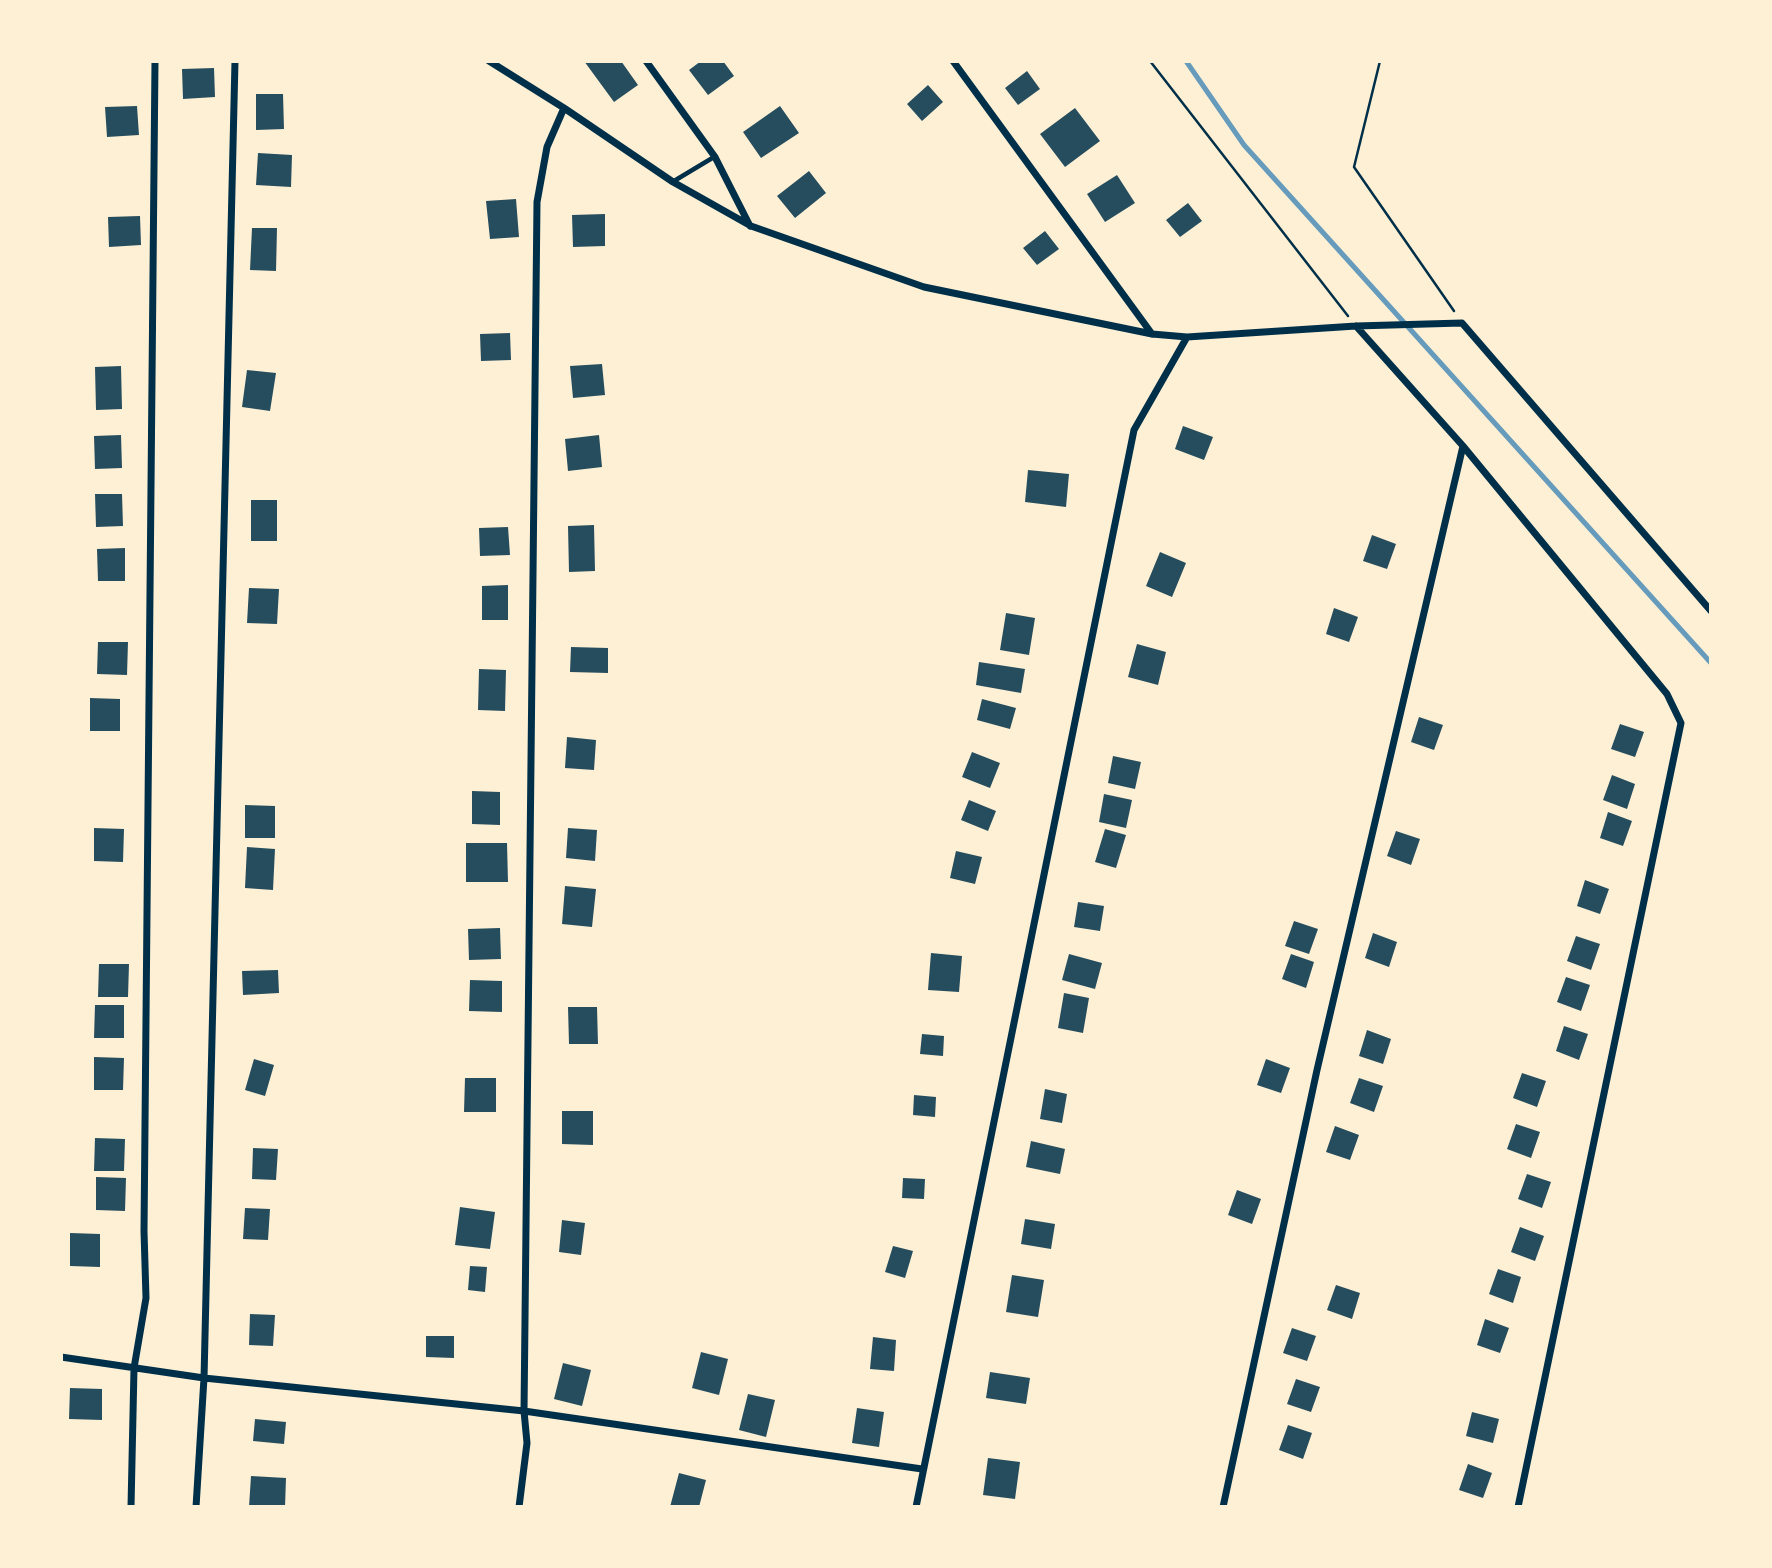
<!DOCTYPE html>
<style>
body{margin:0}
#map{position:relative;width:1772px;height:1568px;overflow:hidden;background:#fdf0d5;font-family:"Source Serif 4",serif}
canvas{display:block}
.frame{position:absolute;inset:0;border:63px solid #fdf0d5;pointer-events:none}
</style>
<div id="map">
<canvas width="1772" height="1568"></canvas>
<div class="frame"></div>
</div>
<script>
const context = document.querySelector('canvas').getContext('2d');
context.lineJoin = 'round';
function strokePath(path, color, width, dash) { context.strokeStyle = color; context.lineWidth = width; context.lineCap = dash ? 'butt' : 'round'; context.setLineDash(dash || []); context.stroke(path); }
function paint(path, color) { context.fillStyle = color; context.fill(path, 'evenodd'); }
const stream = new Path2D(`
 M1186,61L1244,145L1711,663`);
const building = new Path2D(`
 M584,61H621L638,85L614,102Z
 M701,61H723L734,76L708,95L689,70Z
 M214,68L215,97L183,99L182,69Z
 M1027,71L1040,89L1018,105L1005,88Z
 M928,85L943,102L922,121L907,104Z
 M256,94H283L284,129L256,130Z
 M137,106L139,135L107,137L105,107Z
 M780,106L799,133L761,158L743,132Z
 M1075,108L1100,141L1065,167L1040,134Z
 M258,153L292,155L291,187L256,185Z
 M809,171L826,193L795,218L777,196Z
 M1117,175L1135,203L1105,222L1087,194Z
 M516,199L519,237L490,239L486,201Z
 M1188,203L1202,221L1180,237L1166,220Z
 M605,214V246L573,247L572,215Z
 M140,216L141,245L109,247L108,217Z
 M252,228H277L276,271L250,270Z
 M1045,231L1059,249L1037,265L1023,248Z
 M510,333L511,360L481,361L480,334Z
 M602,364L605,395L573,398L570,366Z
 M121,366L122,409L96,410L95,367Z
 M247,370L276,373L270,411L242,407Z
 M1183,426L1213,437L1204,460L1175,449Z
 M121,435L122,468L95,469L94,436Z
 M599,435L602,467L568,471L565,439Z
 M1028,470L1069,474L1066,507L1025,502Z
 M95,494H122L123,526L96,527Z
 M251,500H277V541H251Z
 M594,525L595,571L569,572L568,526Z
 M508,527L510,555L480,556L479,528Z
 M1372,535L1396,544L1387,569L1363,561Z
 M125,548V581H98L97,549Z
 M1160,552L1186,563L1172,597L1146,586Z
 M508,585V620H482V586Z
 M249,588L279,589L277,624L247,623Z
 M1334,608L1358,617L1349,642L1326,634Z
 M1006,613L1035,618L1029,655L1000,650Z
 M98,642H128L127,675L97,674Z
 M1137,644L1166,652L1158,685L1128,677Z
 M571,647L608,648V673L570,672Z
 M979,662L1025,669L1021,693L976,685Z
 M479,669L506,670L505,711L478,710Z
 M90,698L120,699V731H90Z
 M982,699L1016,708L1010,729L977,720Z
 M1419,717L1443,725L1434,750L1411,742Z
 M1620,724L1644,732L1635,757L1611,749Z
 M567,737L596,740L594,770L565,768Z
 M972,752L1000,763L990,788L962,777Z
 M1113,756L1141,762L1135,789L1108,783Z
 M1612,775L1635,784L1627,809L1603,800Z
 M472,791L500,792V825L472,824Z
 M1104,794L1132,800L1126,828L1099,822Z
 M969,800L996,811L988,831L961,820Z
 M245,805L275,806V838H245Z
 M1608,812L1632,821L1623,846L1600,838Z
 M94,828L124,829L123,862L94,861Z
 M568,828L597,830L595,861L566,858Z
 M1105,829L1126,835L1116,868L1095,862Z
 M1396,831L1420,839L1411,865L1387,856Z
 M466,843H507L508,882H466Z
 M247,847L275,849L273,890L245,888Z
 M956,851L982,857L975,884L950,878Z
 M1585,880L1609,889L1600,914L1577,906Z
 M565,886L596,889L592,927L562,924Z
 M1078,902L1104,906L1100,931L1074,927Z
 M1294,921L1318,929L1309,954L1285,946Z
 M500,928L501,959L469,960L468,929Z
 M1373,933L1397,942L1389,967L1365,958Z
 M1576,936L1600,944L1591,970L1567,961Z
 M931,953L962,956L959,992L928,990Z
 M1069,954L1102,963L1095,989L1062,980Z
 M1291,954L1314,962L1306,988L1282,979Z
 M99,964H129L128,997H98Z
 M278,970L279,993L243,995L242,971Z
 M1566,977L1590,985L1581,1011L1557,1002Z
 M470,980L502,981V1012L469,1011Z
 M1064,993L1089,998L1083,1033L1058,1028Z
 M95,1005H124V1038H94Z
 M568,1007H597L598,1044H569Z
 M1564,1026L1588,1034L1579,1060L1556,1051Z
 M1367,1030L1391,1039L1383,1064L1359,1056Z
 M922,1034L944,1036L943,1056L920,1054Z
 M94,1057L124,1058L123,1090H94Z
 M254,1059L274,1065L265,1096L245,1090Z
 M1266,1059L1290,1068L1281,1093L1257,1085Z
 M1522,1073L1546,1081L1537,1107L1513,1098Z
 M465,1078H496V1112H464Z
 M1359,1078L1383,1086L1374,1112L1350,1103Z
 M1045,1089L1067,1094L1062,1123L1040,1119Z
 M914,1095L936,1097L935,1117L913,1115Z
 M562,1111H593V1145L562,1144Z
 M1516,1124L1540,1132L1531,1158L1507,1149Z
 M1335,1126L1359,1135L1350,1160L1326,1152Z
 M95,1138L125,1139L124,1171H94Z
 M1031,1141L1065,1149L1060,1174L1026,1167Z
 M253,1148L278,1149L276,1180L252,1179Z
 M1527,1174L1551,1182L1542,1208L1518,1199Z
 M96,1177L126,1178L125,1211L96,1210Z
 M903,1178L925,1179L924,1199L902,1198Z
 M1237,1190L1261,1199L1252,1224L1228,1215Z
 M460,1207L495,1212L490,1249L455,1245Z
 M245,1208L270,1209L268,1240L243,1239Z
 M1025,1219L1055,1224L1051,1249L1021,1244Z
 M562,1220L585,1223L581,1255L559,1252Z
 M1520,1227L1544,1236L1535,1261L1511,1252Z
 M70,1233L100,1234V1267L70,1266Z
 M893,1246L913,1251L905,1278L885,1272Z
 M470,1266L487,1267L485,1292L468,1290Z
 M1498,1269L1521,1277L1513,1303L1489,1294Z
 M1012,1275L1044,1280L1038,1317L1006,1312Z
 M1336,1285L1360,1293L1352,1319L1327,1310Z
 M250,1314L275,1315L273,1346L249,1345Z
 M1485,1319L1509,1328L1500,1353L1477,1345Z
 M1292,1328L1316,1336L1307,1361L1283,1353Z
 M426,1336H454V1358L426,1357Z
 M873,1337L896,1340L894,1371L870,1369Z
 M701,1352L728,1359L719,1395L692,1388Z
 M563,1363L591,1370L582,1406L554,1399Z
 M990,1372L1030,1378L1026,1404L986,1398Z
 M1296,1379L1320,1387L1311,1412L1287,1404Z
 M70,1388L102,1389V1420L69,1419Z
 M748,1394L775,1400L766,1437L739,1430Z
 M857,1408L884,1412L879,1447L852,1443Z
 M1472,1412L1499,1419L1493,1443L1466,1436Z
 M255,1419L286,1422L284,1444L253,1441Z
 M1288,1425L1312,1433L1303,1459L1279,1450Z
 M988,1458L1020,1462L1015,1499L983,1495Z
 M1468,1464L1492,1473L1483,1498L1459,1490Z
 M679,1473L706,1480L699,1507H670Z
 M251,1476L286,1478L285,1507H249Z`);
const path = new Path2D(`
 M1150,61L1348,316
 M1380,61L1354,167L1454,311`);
const service = new Path2D(`
 M674,181L714,157`);
const minor = new Path2D(`
 M489,61L564,108L673,182L751,226L924,287L1152,334L1187,337L1134,430L916,1507
 M646,61L715,157L750,226
 M953,61L1152,334
 M1187,337L1356,326L1462,323L1711,611
 M1463,446L1667,694L1681,723L1518,1507
 M61,1357L204,1378L524,1411L922,1469
 M131,1507L134,1368L146,1298L144,1231L155,61
 M196,1507L204,1378L235,61
 M519,1507L527,1443L524,1411L537,202L547,147L564,108
 M1223,1507L1317,1070L1463,446L1356,326`);
strokePath(stream, '#669bbc', 5);
paint(building, '#264d5e');
strokePath(path, '#003049', 2.5);
strokePath(service, '#003049', 4.5);
strokePath(minor, '#003049', 7);
</script>
